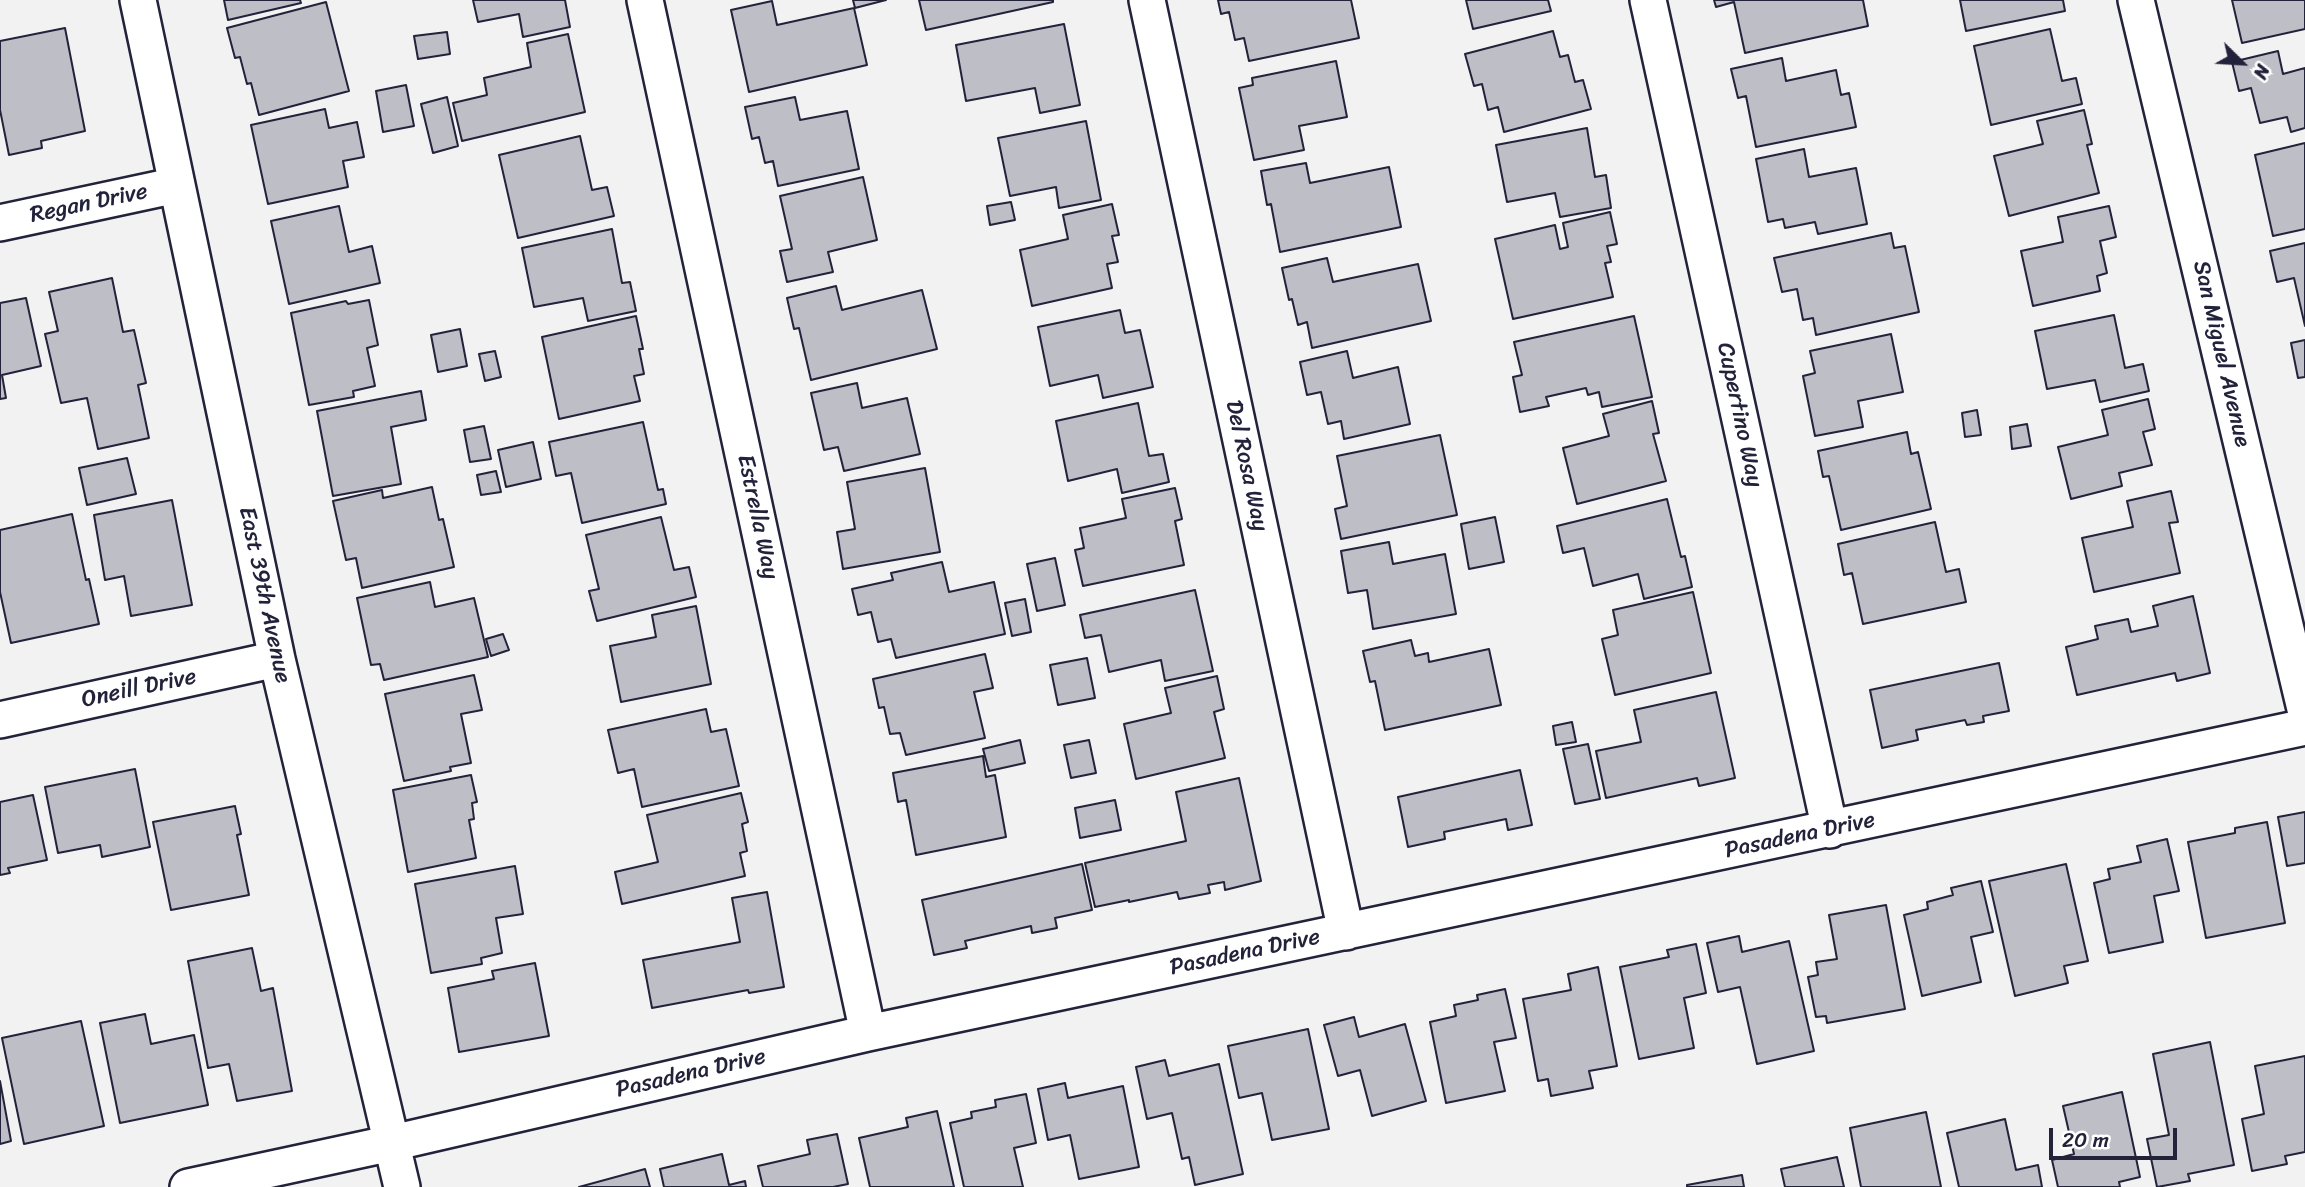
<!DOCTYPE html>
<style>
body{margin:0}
#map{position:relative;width:2305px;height:1187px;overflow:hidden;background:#f2f2f3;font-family:Sriracha,sans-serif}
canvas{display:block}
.north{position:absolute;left:2207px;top:28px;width:70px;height:70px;-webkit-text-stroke:5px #fff;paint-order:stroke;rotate:114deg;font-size:19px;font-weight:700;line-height:28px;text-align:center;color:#22223b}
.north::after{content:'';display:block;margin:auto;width:24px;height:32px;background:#22223b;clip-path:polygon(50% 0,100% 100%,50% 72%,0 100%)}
.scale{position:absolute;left:2049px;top:1128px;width:128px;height:32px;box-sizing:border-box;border:4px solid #22223b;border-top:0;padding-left:9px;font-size:21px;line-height:24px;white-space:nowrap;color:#22223b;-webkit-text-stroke:5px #fff;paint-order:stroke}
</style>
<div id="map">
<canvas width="2305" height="1187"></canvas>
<div class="north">N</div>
<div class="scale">20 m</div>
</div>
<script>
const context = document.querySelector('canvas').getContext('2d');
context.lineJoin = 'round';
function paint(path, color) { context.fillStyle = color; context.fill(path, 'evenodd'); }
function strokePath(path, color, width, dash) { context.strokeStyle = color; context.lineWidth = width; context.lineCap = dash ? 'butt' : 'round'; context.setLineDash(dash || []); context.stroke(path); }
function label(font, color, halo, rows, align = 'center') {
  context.font = font + ' Sriracha,sans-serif'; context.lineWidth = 5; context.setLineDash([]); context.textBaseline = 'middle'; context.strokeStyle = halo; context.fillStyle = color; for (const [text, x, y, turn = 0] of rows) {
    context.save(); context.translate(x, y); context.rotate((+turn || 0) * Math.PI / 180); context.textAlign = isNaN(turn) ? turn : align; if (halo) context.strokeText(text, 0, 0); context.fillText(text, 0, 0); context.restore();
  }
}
const building = new Path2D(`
 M224,0H300L301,3L228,20Z
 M473,0H565L570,27L523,37L519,14L478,22Z
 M853,0H886L855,8Z
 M919,0H1053V2L926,30Z
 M1218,0H1351L1359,38L1249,61L1244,38L1235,40L1229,12L1221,14Z
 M1466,0H1548L1551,11L1473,29Z
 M1714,0H1863L1868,26L1745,53L1734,2L1716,7Z
 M1960,0H2063L2065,11L1966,31Z
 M2232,0H2305V29L2242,43Z
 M772,1L777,25L854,8L867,65L749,92L731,10Z
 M326,2L349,91L259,115L251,83L247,84L240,57L235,58L227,28Z
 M1064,24L1080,105L1040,113L1035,88L966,101L956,45Z
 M65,28L85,131L41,141L42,148L9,155L0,110V41Z
 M2050,29L2062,81L2076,78L2082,104L1991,125L1974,46Z
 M1553,31L1560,57L1568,55L1575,82L1583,80L1591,109L1504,132L1498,107L1488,110L1482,84L1474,86L1465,54Z
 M447,32L450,54L418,59L414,36Z
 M568,34L585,112L462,141L453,103L487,95L484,78L531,67L527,43Z
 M2278,51L2283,74L2305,68V128L2291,132L2287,117L2260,123L2251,88L2239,91L2232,62Z
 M1782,58L1786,81L1836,70L1841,95L1849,93L1856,127L1756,147L1746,96L1738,98L1731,69Z
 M1336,61L1347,117L1299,126L1304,150L1254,160L1239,88L1253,85L1252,78Z
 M406,85L414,126L383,132L376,91Z
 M447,97L458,146L433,153L421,104Z
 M795,97L800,120L847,111L859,169L778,186L773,161L765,163L759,137L752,139L745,107Z
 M325,109L329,128L357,122L364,157L343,161L348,187L268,204L251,125Z
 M2084,110L2092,144L2087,145L2099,193L2009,216L1994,156L2043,144L2037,121Z
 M1086,121L1101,200L1059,208L1056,187L1010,196L998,138Z
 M1587,128L1595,177L1606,175L1611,208L1560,217L1555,193L1507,202L1496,145Z
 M580,136L592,190L607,187L614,216L518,238L499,155Z
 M2305,143V229L2273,236L2255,155Z
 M1804,149L1809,177L1856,168L1867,224L1818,234L1815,222L1785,228L1783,219L1768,222L1756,159Z
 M1306,163L1310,183L1389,167L1401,227L1280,252L1271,204L1267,205L1261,171Z
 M863,177L877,240L828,252L833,272L787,282L780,251L792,249L780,196Z
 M1011,202L1015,220L990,225L987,206Z
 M1112,204L1119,235L1112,236L1118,262L1107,264L1112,288L1032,306L1020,250L1068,239L1063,215Z
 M339,206L349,252L372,246L380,283L289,304L271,221Z
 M2109,206L2116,237L2100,241L2107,273L2097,276L2100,291L2033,306L2021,251L2063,242L2058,217Z
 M1610,212L1617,244L1607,246L1611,262L1605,263L1613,297L1513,319L1495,239L1555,225L1560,249L1568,247L1563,223Z
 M612,229L622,283L630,282L636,311L588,321L583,298L534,307L522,248Z
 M1891,233L1894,248L1905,246L1919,312L1816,335L1813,318L1803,320L1797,289L1782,292L1774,258Z
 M2305,243V326L2294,278L2277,282L2270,251Z
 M1327,258L1333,282L1418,264L1431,321L1312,348L1307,322L1298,325L1292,299L1289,300L1282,268Z
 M112,278L123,332L134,330L146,383L138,385L149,438L98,449L87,398L61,403L45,334L58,331L49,292Z
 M836,286L842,310L922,290L937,349L811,380L799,328L794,329L787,298Z
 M26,298L41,366L2,375L6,398L0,399V303Z
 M369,300L378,345L367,348L375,386L353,391L354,397L309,405L291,313L346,301L348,304Z
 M1120,310L1125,333L1140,330L1153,387L1103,398L1098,375L1050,386L1038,327Z
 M2114,315L2125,368L2143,364L2149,391L2100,402L2095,380L2047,389L2035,331Z
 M636,316L643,349H639L644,374L634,376L640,401L559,419L542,337Z
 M1634,316L1652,397L1602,407L1599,392L1588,395L1586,388L1546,397L1549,406L1520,412L1513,377L1522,375L1514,342Z
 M460,329L467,366L438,372L431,335Z
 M1891,334L1903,392L1858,401L1863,427L1815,436L1803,376L1815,373L1810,351Z
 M2305,340V377L2298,378L2291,343Z
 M495,351L501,377L485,381L479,354Z
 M1347,351L1353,378L1398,367L1410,424L1344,439L1341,421L1328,424L1321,392L1307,395L1300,362Z
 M857,383L862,408L907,398L920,454L844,471L838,447L824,450L811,393Z
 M421,391L426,420L391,427L401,484L333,496L317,411Z
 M2148,399L2155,429L2143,432L2152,465L2119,473L2122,486L2071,499L2058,447L2108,435L2102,410Z
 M1652,401L1659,433L1653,434L1666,481L1577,504L1563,448L1609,436L1603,414Z
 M1138,403L1149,456L1163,454L1169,482L1122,493L1117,469L1068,481L1056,421Z
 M1977,410L1981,435L1965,437L1962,413Z
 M643,422L658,490L663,489L666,504L582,523L571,473L556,476L549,442Z
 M2027,424L2031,446L2012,449L2010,427Z
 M484,426L491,459L470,462L464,430Z
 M1907,432L1911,454L1918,452L1931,509L1841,530L1829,476L1823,477L1818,451Z
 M1440,435L1457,515L1341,539L1335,509L1347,506L1337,456Z
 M533,442L541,479L506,487L498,450Z
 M127,458L136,494L87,505L79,468Z
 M925,468L940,552L843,569L837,532L855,529L847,482Z
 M496,471L501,492L481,495L477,475Z
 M432,487L439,520L443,519L454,567L362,588L356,558L346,560L333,501L382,490L383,498Z
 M1175,488L1182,519L1175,521L1184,565L1083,586L1075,550L1084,548L1080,528L1126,518L1122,499Z
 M2171,491L2178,522L2169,523L2180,573L2094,592L2082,538L2133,527L2127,501Z
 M1667,499L1681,557L1685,556L1692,587L1644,599L1638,574L1593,586L1584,548L1563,553L1557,526Z
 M172,500L192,605L131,616L124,576L105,580L94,515Z
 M72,514L86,580L89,579L99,624L11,643L0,592V530Z
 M661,517L674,570L689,567L696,597L597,621L589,591L599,589L586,535Z
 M1495,517L1504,562L1469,569L1461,524Z
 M1935,522L1946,572L1959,569L1966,602L1863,624L1852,573L1844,575L1838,544Z
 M1389,542L1393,564L1445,554L1456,614L1373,629L1367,590L1348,593L1341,551Z
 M1055,558L1065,605L1037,611L1027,564Z
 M942,562L949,592L994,582L1005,634L896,658L891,639L878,642L871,612L858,615L852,589L893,580L891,573Z
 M430,582L435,607L474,598L488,657L384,680L380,664L371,665L357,598Z
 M1195,590L1213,671L1165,681L1161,660L1109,672L1101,635L1085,638L1080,615Z
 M1693,592L1711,673L1615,695L1602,639L1618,635L1613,610Z
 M2193,596L2210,673L2177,681L2175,673L2077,695L2066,647L2098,639L2095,626L2128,619L2131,632L2158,626L2153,606Z
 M1025,599L1031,632L1012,636L1005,603Z
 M696,606L711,684L621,702L610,646L656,637L652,615Z
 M503,634L509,650L491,656L486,639Z
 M1411,640L1415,656L1428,653L1429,662L1489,649L1501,705L1385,730L1375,681L1370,682L1363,651Z
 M985,654L993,688L974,692L985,738L906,755L900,733L890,734L884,707L879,708L873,679Z
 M1087,658L1095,698L1058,705L1050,665Z
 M1999,663L2009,711L1983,716L1984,722L1967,725L1965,720L1916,730L1918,740L1882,748L1870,690Z
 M474,675L482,710L461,714L471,763L450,767L451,771L404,781L385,694Z
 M1217,676L1224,709L1214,712L1225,758L1136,779L1124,724L1171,713L1165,688Z
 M1716,692L1735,778L1699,786L1697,778L1606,798L1596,751L1641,742L1634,710Z
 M706,709L711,732L726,729L739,786L642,807L634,769L618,773L608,730Z
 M1572,722L1576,742L1556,745L1553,726Z
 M1020,740L1025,763L989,771L983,749Z
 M1089,740L1096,773L1071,778L1064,745Z
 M1588,744L1600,799L1575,804L1563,749Z
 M983,756L986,777L995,775L1006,837L916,855L906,800L898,802L893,773Z
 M135,769L150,847L102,857L100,845L58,853L45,787Z
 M1520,770L1532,825L1508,830L1506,819L1444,832L1445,839L1408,847L1398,797Z
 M471,775L477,802L472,803L474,819L469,820L476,858L408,872L393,790Z
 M1239,778L1261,881L1225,890L1224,882L1208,885L1210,893L1179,899L1177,892L1129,902V900L1095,907L1085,863L1186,841L1176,792Z
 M741,793L748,822L742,824L747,851L740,853L745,876L622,904L615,872L658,862L647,815Z
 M33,795L47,860L8,868L10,873L0,875V802Z
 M1115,800L1121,830L1080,838L1075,808Z
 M235,806L241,834L237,835L249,895L171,910L153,822Z
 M2305,812V863L2287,866L2278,817Z
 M2267,822L2285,923L2206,938L2188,842L2235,833V828Z
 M2167,839L2179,891L2154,896L2163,942L2109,953L2094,883L2110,879L2108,869L2141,862L2137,846Z
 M1082,864L1092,910L1055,918L1057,928L1032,933L1031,926L965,941L967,948L934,955L922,900Z
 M2066,864L2088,961L2064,966L2068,983L2015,996L1989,881Z
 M515,866L523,914L496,918L502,953L481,958L482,964L431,973L415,884Z
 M1981,881L1993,932L1971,937L1981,982L1922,996L1904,915L1928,909L1927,902L1953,895L1951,888Z
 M767,892L784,987L749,993L748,990L652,1008L643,960L740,942L732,898Z
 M1886,905L1905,1009L1827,1023L1826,1016L1816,1017L1808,977L1818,975L1816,962L1837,959L1829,915Z
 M1739,936L1742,952L1789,941L1814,1051L1757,1064L1740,987L1718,992L1707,943Z
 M1696,944L1706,993L1684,998L1694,1048L1639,1059L1620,967L1669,957L1667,950Z
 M252,948L261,991L273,988L292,1091L237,1101L229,1064L208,1068L188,961Z
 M535,963L549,1036L459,1052L448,988L494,979L492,971Z
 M1598,967L1617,1066L1589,1071L1593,1088L1551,1096L1548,1079L1538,1081L1523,999L1571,990L1568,974Z
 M1505,989L1516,1038L1494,1042L1505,1091L1446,1103L1430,1022L1456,1016L1454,1005L1478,1000L1477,995Z
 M145,1014L151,1044L194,1035L208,1105L120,1123L100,1023Z
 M1354,1017L1359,1037L1405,1024L1426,1101L1372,1116L1360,1070L1338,1076L1324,1025Z
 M81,1021L104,1126L24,1144L2,1038Z
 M1308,1029L1329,1129L1272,1140L1262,1093L1239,1098L1228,1046Z
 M2210,1042L2234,1165L2188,1174L2190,1181L2157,1187L2147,1139L2169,1135L2153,1054Z
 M2305,1056V1152L2285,1156L2287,1164L2252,1171L2242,1119L2264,1114L2255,1066Z
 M1165,1060L1169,1076L1219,1064L1243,1174L1195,1185L1189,1157L1182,1159L1172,1113L1147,1119L1136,1067Z
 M0,1081L11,1141L0,1144Z
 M1065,1083L1068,1098L1123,1086L1139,1167L1079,1179L1070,1135L1048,1140L1038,1089Z
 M2122,1092L2140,1177L2119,1182L2120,1187H2058L2052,1160L2074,1154L2063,1106Z
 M1026,1094L1036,1143L1014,1148L1023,1187H964L950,1123L972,1118L971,1112L996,1107L995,1100Z
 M937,1111L954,1187H870L859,1138L908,1127L906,1118Z
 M1926,1112L1941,1187H1861L1850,1128Z
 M2005,1119L2016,1170L2038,1165L2042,1187H1959L1947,1133Z
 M837,1134L848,1184L833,1187H763L758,1166L810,1154L807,1140Z
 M722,1154L729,1185L745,1181L746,1187H664L660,1169Z
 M1837,1157L1844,1187H1785L1781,1169Z
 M645,1169L650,1187H579Z
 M1742,1175L1744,1187H1687V1185Z`);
const street = new Path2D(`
 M138,0L277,659L402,1187
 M645,0L868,1033
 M1147,0L1346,932
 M1648,0L1830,830
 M2136,0L2305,709
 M0,223L177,185
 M0,720L277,659
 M188,1187L392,1143L868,1033L2305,727`);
const streetNames = [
 ["Regan Drive",89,204,-12],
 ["San Miguel Avenue",2221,354,77],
 ["Cupertino Way",1739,415,78],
 ["Del Rosa Way",1246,466,78],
 ["Estrella Way",757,517,78],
 ["East 39th Avenue",264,595,78],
 ["Oneill Drive",139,689,-12],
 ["Pasadena Drive",1800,836,-12],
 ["Pasadena Drive",1245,953,-12],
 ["Pasadena Drive",691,1074,-13]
];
paint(building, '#bebec6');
strokePath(building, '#22223b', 2);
strokePath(street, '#22223b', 40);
strokePath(street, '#fff', 35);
label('23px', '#22223b', '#fff', streetNames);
</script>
